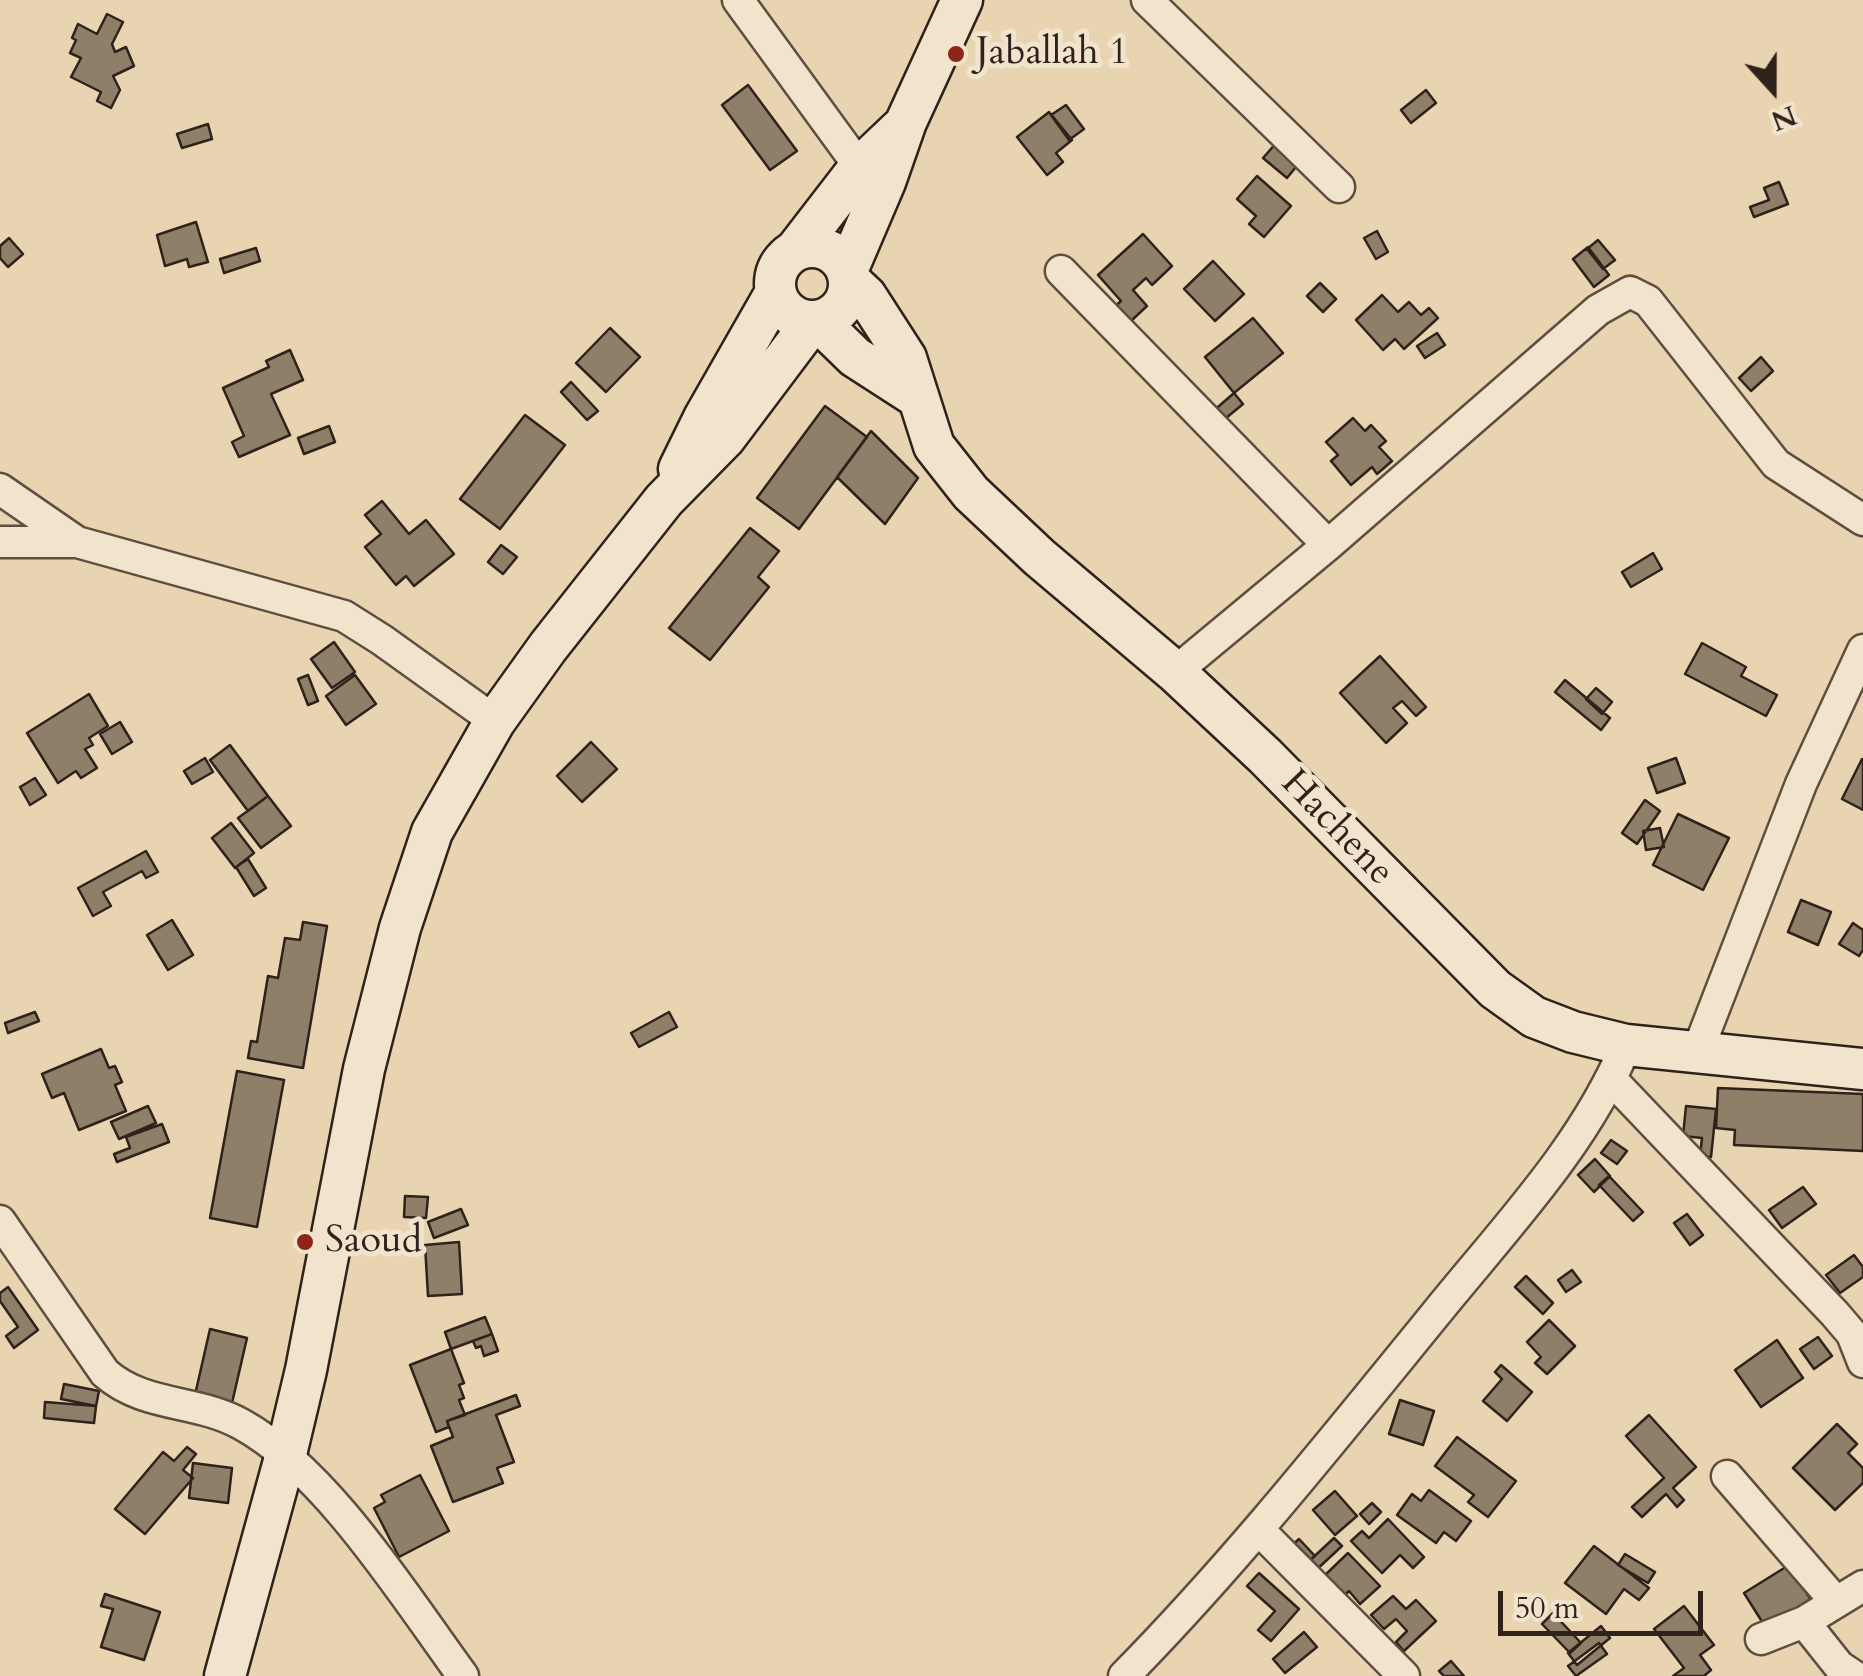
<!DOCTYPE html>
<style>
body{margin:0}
#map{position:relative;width:1863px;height:1676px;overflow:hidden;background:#e9d4b1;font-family:Cardo,serif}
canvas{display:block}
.north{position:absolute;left:1723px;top:40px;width:100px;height:100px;-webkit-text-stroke:8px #f1e3cc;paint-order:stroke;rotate:159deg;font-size:28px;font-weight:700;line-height:40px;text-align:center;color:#2e221a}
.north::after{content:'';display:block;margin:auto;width:35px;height:45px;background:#2e221a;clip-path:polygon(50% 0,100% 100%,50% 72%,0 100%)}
.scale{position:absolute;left:1498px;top:1591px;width:205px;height:45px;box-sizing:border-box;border:5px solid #2e221a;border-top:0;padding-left:12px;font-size:30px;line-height:35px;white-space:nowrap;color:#2e221a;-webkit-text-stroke:8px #f1e3cc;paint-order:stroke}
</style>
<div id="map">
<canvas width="1863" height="1676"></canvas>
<div class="north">N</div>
<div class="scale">50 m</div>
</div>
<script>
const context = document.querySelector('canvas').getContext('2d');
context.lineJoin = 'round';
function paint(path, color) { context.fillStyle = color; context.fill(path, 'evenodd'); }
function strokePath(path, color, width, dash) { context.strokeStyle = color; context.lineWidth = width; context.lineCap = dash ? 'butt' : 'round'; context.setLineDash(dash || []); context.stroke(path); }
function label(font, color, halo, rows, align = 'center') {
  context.font = font + ' Cardo,serif'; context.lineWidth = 10; context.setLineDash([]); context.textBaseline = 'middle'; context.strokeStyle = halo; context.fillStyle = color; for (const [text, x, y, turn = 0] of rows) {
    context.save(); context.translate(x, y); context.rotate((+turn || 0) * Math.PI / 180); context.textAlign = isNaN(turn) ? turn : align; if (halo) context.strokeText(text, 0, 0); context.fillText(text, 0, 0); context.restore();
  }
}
const building = new Path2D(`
 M107,14L123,22L112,44L115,52L126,47L134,66L113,76L120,90L111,108L97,101L101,92L71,77L81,58L70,53L76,40L72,38L78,24L97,34Z
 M748,85L797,151L770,170L722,105Z
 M1426,90L1436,103L1411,123L1401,110Z
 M1066,105L1084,129L1069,140L1051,115Z
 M1049,112L1072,140L1056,153L1063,162L1047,175L1017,137Z
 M208,124L212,139L182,148L177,134Z
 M1277,142L1300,162L1287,178L1263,158Z
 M1257,176L1291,206L1264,237L1249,224L1256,216L1237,199Z
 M1779,182L1788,204L1754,217L1750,207L1769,200L1764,188Z
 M196,222L208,262L189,267L187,259L165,266L157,235Z
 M1377,231L1388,252L1376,259L1364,238Z
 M1143,234L1172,266L1152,285L1146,278L1133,290L1147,306L1115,336L1100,320L1121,301L1098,275Z
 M9,238L23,254L8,267L0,258V246Z
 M1598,240L1615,260L1603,269L1587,249Z
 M1588,247L1609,275L1594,287L1573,259Z
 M256,248L260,261L224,273L220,259Z
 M1213,261L1244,294L1215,321L1184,289Z
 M1320,283L1336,299L1323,312L1307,296Z
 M1382,295L1398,312L1409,302L1421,315L1429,308L1438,318L1404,349L1395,339L1383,350L1356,320Z
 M1253,318L1283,353L1234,393L1205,357Z
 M610,328L640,357L606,392L576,363Z
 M1437,333L1445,345L1425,358L1417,346Z
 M290,350L303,380L271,394L290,435L239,457L232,442L244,436L223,388L269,367L266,361Z
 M1761,357L1773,371L1751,391L1739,378Z
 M571,382L598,411L587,420L561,392Z
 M1234,393L1243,404L1220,423L1211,413Z
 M825,406L867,437L799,529L757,498Z
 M525,415L565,445L500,529L460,499Z
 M1353,418L1365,431L1371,425L1386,441L1379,447L1392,461L1377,474L1372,467L1351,485L1331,461L1338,455L1326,442Z
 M329,426L335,442L304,454L298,438Z
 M871,431L918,478L885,524L837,477Z
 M382,501L409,534L426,520L454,554L414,586L406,576L396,585L365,547L381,534L365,515Z
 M750,528L779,551L758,577L769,587L710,660L669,628Z
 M501,545L517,557L503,574L488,562Z
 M1653,553L1662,569L1631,587L1622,572Z
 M334,642L355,672L332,688L311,659Z
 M1702,643L1746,667L1741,676L1777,695L1766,716L1685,674Z
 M1380,656L1426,707L1416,716L1402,701L1393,708L1407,723L1386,743L1340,693Z
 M308,675L318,701L308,705L298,679Z
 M355,675L376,704L346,725L326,696Z
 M1565,680L1610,718L1601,730L1555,692Z
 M1596,688L1612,702L1602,714L1586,699Z
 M89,694L108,726L89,738L93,745L85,749L97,768L81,778L76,771L58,783L27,733Z
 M120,722L132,742L112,754L100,734Z
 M591,742L617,769L582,802L557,776Z
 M230,745L268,796L248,811L210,760Z
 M205,758L213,772L192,784L184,771Z
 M1676,758L1685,783L1657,793L1648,768Z
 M1862,759L1863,760V810L1842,799Z
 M35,778L46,795L30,805L20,787Z
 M268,796L291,826L261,848L238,818Z
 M1645,800L1660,811L1637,844L1622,833Z
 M1678,814L1729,838L1703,890L1653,865Z
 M231,823L254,853L235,868L212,838Z
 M1660,828L1664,847L1646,850L1643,831Z
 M146,851L158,872L146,878L142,871L103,892L111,906L93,916L78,888Z
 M248,859L266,888L254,896L236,867Z
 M1801,900L1831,912L1818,945L1788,932Z
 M172,920L193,955L168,970L147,935Z
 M303,922L327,926L303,1068L248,1058L251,1041L257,1042L268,976L278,978L285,938L300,940Z
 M1853,923L1863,930V950L1859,956L1839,944Z
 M35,1012L39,1021L8,1033L5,1023Z
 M669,1012L677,1027L639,1047L631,1033Z
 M101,1049L109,1068L115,1066L122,1082L115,1085L126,1111L79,1130L64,1093L52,1098L42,1074Z
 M237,1071L284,1080L257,1227L210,1218Z
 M1718,1088L1863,1094V1151L1734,1145L1735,1130L1716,1128Z
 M148,1106L156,1123L119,1139L111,1122Z
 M1686,1106L1716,1109L1711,1157L1700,1156L1702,1138L1683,1136Z
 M162,1124L169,1142L117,1162L114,1154L130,1148L126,1137Z
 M1611,1140L1627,1151L1617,1164L1601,1153Z
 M1595,1159L1610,1176L1594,1192L1578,1175Z
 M1609,1176L1643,1212L1633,1221L1599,1185Z
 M1803,1187L1816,1204L1782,1228L1769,1210Z
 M405,1196L428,1197L426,1218L404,1217Z
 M461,1209L468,1225L434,1238L428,1222Z
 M1687,1214L1703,1235L1690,1245L1674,1223Z
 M459,1242L462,1294L428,1296L425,1245Z
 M1854,1255L1863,1267V1277L1840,1293L1826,1275Z
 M1572,1270L1581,1282L1566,1292L1558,1280Z
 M1526,1276L1553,1303L1543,1314L1515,1287Z
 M8,1287L38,1330L14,1348L6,1336L18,1327L0,1301V1293Z
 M485,1317L492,1334L451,1349L445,1332Z
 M1549,1320L1575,1346L1547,1374L1535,1363L1541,1357L1527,1342Z
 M210,1329L247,1338L232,1403L195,1395Z
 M492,1334L498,1351L484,1356L481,1346L476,1348L473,1341Z
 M1818,1337L1832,1356L1814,1369L1800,1349Z
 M1777,1340L1803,1378L1761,1407L1735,1370Z
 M451,1349L464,1383L459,1385L464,1398L459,1400L465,1415L447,1421L449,1427L436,1432L410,1365Z
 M1501,1365L1532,1392L1507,1421L1483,1401L1502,1379L1495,1372Z
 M64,1384L99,1391L96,1406L61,1399Z
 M516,1395L520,1406L496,1415L514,1462L497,1468L503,1483L453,1502L431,1446L453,1437L447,1421Z
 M1400,1400L1434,1411L1423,1445L1389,1434Z
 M45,1402L96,1406L94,1423L44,1418Z
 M1649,1415L1696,1467L1673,1488L1684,1500L1677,1507L1666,1494L1642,1517L1632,1507L1664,1478L1626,1436Z
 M1837,1424L1857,1444L1848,1453L1863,1468V1483L1835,1510L1793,1468Z
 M1457,1437L1516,1481L1488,1517L1468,1502L1474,1495L1435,1466Z
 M187,1447L196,1454L183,1470L193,1478L145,1534L115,1509L163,1452L174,1461Z
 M193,1463L232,1468L228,1503L189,1498Z
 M420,1475L449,1531L399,1557L374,1508L385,1502L381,1495Z
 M1429,1490L1471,1521L1456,1541L1444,1532L1436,1543L1397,1515L1412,1494L1421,1501Z
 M1335,1491L1357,1516L1335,1535L1313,1510Z
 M1372,1503L1381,1512L1369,1524L1360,1514Z
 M1388,1519L1424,1557L1413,1568L1400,1555L1382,1573L1351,1541L1362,1531L1369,1538Z
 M1334,1538L1342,1546L1314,1572L1306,1564Z
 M1299,1539L1315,1556L1306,1564L1290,1547Z
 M1594,1546L1649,1588L1639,1600L1624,1589L1606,1614L1565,1583Z
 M1348,1553L1380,1586L1360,1604L1349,1591L1340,1600L1321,1579Z
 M1625,1554L1655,1572L1648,1583L1618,1565Z
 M1789,1565L1811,1600L1766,1628L1744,1593Z
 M1259,1573L1299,1609L1271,1641L1258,1630L1275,1611L1247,1586Z
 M105,1594L160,1612L144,1660L101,1647L113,1609L101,1606Z
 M1393,1596L1406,1609L1416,1600L1436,1621L1404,1651L1396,1642L1407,1631L1396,1619L1384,1629L1371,1615Z
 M1684,1606L1714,1645L1700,1655L1711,1670L1704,1676H1673L1684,1668L1654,1629Z
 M1553,1613L1581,1643L1570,1653L1542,1624Z
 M1601,1626L1610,1638L1577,1665L1568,1653Z
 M1304,1632L1317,1647L1285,1673L1273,1659Z
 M1599,1643L1607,1654L1576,1676L1568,1666Z
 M1451,1661L1464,1676H1444L1439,1671Z`);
const street = new Path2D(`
 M738,0L872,184
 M1147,0L1339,187
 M1061,271L1328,545
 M0,489L77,542L344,616L382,640L495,721
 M0,542H77
 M1175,672L1328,545L1598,310L1630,292L1648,301L1776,464L1863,520
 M1698,1050L1801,784L1863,650
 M1612,1080L1835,1314L1852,1334L1863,1362
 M0,1221L105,1373C145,1408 196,1399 241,1424C327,1471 405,1597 463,1676
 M1727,1476L1836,1602
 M1260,1531L1404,1676
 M1804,1622L1839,1666L1854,1676
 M1761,1639L1804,1622L1863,1586
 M1124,1676C1237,1561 1336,1436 1438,1311C1506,1227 1585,1145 1626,1045`);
const secondary = new Path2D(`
 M775 284a37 37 0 1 1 74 0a37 37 0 1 1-74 0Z
 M795,251L859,168L900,129
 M847,271L885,182L906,122L962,0
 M850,281L866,296L906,358L934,446L971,493L1039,557L1175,672L1265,756L1495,989L1534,1017L1573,1032L1626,1045L1863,1069
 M818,321L855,357L917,397
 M679,469L704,418L776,292
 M225,1676L286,1454L306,1370L364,1069L400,928L432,832L495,721L548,647L664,500L725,438L813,321`);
const markers = [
 [956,54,10,"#8f2418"],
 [305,1242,10,"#8f2418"]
];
const poiNames = [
 ["Jaballah 1",976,54],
 ["Saoud",325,1242]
];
const streetNames = [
 ["Hachene",1336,829,46]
];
paint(building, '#8f7f69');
strokePath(building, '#2e221a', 2.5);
strokePath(street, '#5d4e40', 35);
strokePath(secondary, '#2e221a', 45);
strokePath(street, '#f1e3cc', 30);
strokePath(secondary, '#f1e3cc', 40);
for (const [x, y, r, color] of markers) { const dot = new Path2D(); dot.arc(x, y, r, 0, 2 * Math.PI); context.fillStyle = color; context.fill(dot); strokePath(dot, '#f1e3cc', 4); }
label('38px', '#2e221a', '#f1e3cc', poiNames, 'left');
label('38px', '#2e221a', '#f1e3cc', streetNames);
</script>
